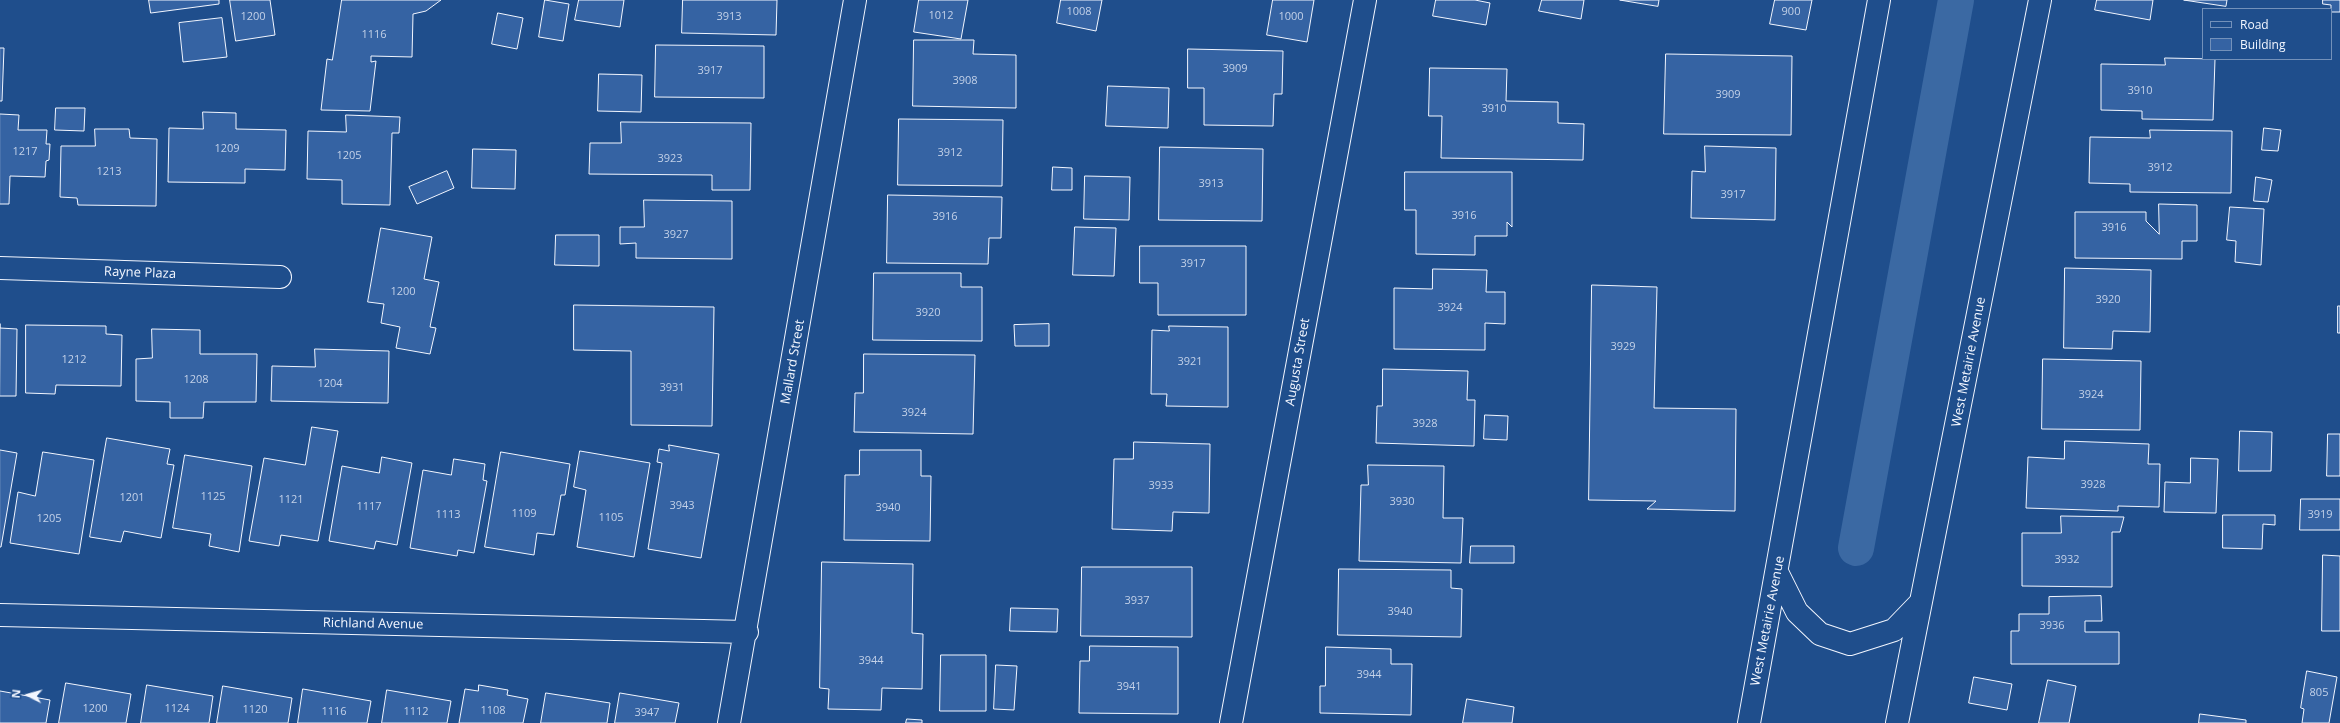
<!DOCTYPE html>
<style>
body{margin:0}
#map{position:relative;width:2340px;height:723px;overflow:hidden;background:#1f4e8c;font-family:"Open Sans",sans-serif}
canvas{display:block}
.legend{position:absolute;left:2202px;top:8px;width:130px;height:52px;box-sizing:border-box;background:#1f4e8c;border:1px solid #7391ba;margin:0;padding:5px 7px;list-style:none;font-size:12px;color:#f2f6ff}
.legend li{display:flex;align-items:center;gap:8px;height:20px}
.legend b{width:20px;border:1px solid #7391ba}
.north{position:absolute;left:8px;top:675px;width:40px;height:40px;-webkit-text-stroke:3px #1f4e8c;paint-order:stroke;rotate:276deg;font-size:11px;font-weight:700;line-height:16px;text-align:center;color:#f2f6ff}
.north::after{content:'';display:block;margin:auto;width:14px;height:18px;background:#f2f6ff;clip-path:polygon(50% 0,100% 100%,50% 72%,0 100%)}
</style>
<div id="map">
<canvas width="2340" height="723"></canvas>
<ul class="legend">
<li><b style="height:5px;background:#1f4e8c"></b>Road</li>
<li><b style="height:11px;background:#3563a3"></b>Building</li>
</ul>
<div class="north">N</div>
</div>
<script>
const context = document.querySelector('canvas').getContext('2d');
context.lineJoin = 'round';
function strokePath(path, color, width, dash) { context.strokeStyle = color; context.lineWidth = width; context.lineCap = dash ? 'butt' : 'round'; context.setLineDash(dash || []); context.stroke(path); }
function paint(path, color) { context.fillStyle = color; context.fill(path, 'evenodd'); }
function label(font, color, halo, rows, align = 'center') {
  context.font = font + ' "Open Sans",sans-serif'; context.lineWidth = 3; context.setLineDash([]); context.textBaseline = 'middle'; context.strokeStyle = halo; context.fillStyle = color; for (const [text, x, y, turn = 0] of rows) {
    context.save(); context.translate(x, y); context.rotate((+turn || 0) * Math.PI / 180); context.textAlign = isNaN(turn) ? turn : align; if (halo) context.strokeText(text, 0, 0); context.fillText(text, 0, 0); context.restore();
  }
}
const canal = new Path2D(`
 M1856,548L1956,0`);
const building = new Path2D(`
 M149,0H219V4L151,13Z
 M230,0H270L275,35L236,41Z
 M342,0H441L426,11L413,14L412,57L371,56V62L376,61L370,111L321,110L327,59L332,60Z
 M545,0L569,4L563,41L539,37Z
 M579,0H624L620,27L575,20Z
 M683,0H777L776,35L682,33Z
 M919,0H968L961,39L914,32Z
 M1061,0H1102L1096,31L1057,23Z
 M1273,0H1314L1307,42L1267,35Z
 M1436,0H1475L1490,3L1486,25L1433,16Z
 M1542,0H1584L1581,19L1539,11Z
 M1620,0H1659L1658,6Z
 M1775,0H1812L1806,30L1770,24Z
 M2097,0H2153L2150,20L2095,10Z
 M2184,0H2227L2226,6Z
 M2323,0H2340V12H2331V5L2323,4Z
 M498,13L523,18L517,49L492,44Z
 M222,18L227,57L183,62L179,23Z
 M914,40H974L973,54L1016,55V108L913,106Z
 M656,45L764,46V98L655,97Z
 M0,48H4L2,101H0Z
 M1188,49L1283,51L1282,94H1274L1273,126L1204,125V88H1188Z
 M1666,54L1792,56L1791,135L1664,134Z
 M2165,58L2215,59L2213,120L2142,119V111L2101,110V64L2165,65Z
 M1430,68L1507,69L1506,101L1558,102V123L1584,124L1583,160L1441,158L1442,116H1429Z
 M599,74L642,75L641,112L598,111Z
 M1108,86L1169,88L1168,128L1106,126Z
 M56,108H85L84,131L55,130Z
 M203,112L236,113V129L286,130L285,170L245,169V183L168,182L169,128L203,129Z
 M0,114L19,115L18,130H47L46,144H50L49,160L46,161L45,177L10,176L9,204H0Z
 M346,115L400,117L399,133H392L390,205L342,204V180L307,179L308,131L346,132Z
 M899,119L1003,120L1002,186L898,185Z
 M621,122L751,123L750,190H712V175L589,174L590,143H621Z
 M2264,128L2281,130L2278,151L2262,150Z
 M95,129H129L130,138L157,139L156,206L78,205L77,198L60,197L61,146H95Z
 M2150,130L2232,131L2231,193L2130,192V184L2089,183L2090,137L2150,138Z
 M1705,146L1776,148L1775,220L1691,218L1692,171L1705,172Z
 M1160,147L1263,149L1262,221L1159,220Z
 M473,149L516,150L515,189L472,188Z
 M1053,167L1072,168V190H1052Z
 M447,171L454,188L417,204L409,187Z
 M1405,172H1512V227L1507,222V236H1475V255L1416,254V210H1405Z
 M1085,176L1130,177L1129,220L1084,219Z
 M2256,177L2272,180L2268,202L2254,201Z
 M888,195L1002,197L1001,238H989L988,264L887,263Z
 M644,200L732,201V259L636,258V243L620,244V227H644Z
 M2159,204L2197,205V241H2182V259L2075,258V212H2146V221L2159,234Z
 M2230,207L2264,209L2261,265L2235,262L2236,241L2227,240Z
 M1075,227L1116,228L1114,276L1073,275Z
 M381,228L432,237L424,279L439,282L430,327L436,328L430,354L396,348L400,327L381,323L384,304L368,302Z
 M556,235H599V266L555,265Z
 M1140,246H1246V315H1158V283H1140Z
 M2065,268L2151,270L2150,332L2113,331L2112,349L2064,348Z
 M1433,269L1487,270L1486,292H1505V324L1485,323V350L1394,349V288L1432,289Z
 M874,273H961V287H982V341L873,340Z
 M1592,285L1657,287L1654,408L1736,409L1735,511L1647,509L1656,501L1589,500Z
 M574,305L714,307L712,426L631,425V351L574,350Z
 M2338,306H2340V333H2338Z
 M0,324V328L17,329L16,396H0Z
 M1049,324V346H1015L1014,325Z
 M26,325L106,326V334L122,335L121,386L56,385L55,394L26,393Z
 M1169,326L1228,327V407L1166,406L1167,394H1151L1152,330L1169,331Z
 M152,329L200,330V354H257L256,402H204L203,418H170V402L136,401V359L152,358Z
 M315,349L389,351L388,403L271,401L272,366L315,367Z
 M864,354L975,355L973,434L854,432L855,393H863Z
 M2043,359L2141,361L2140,430L2042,429Z
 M1383,369L1468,371L1467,400H1475L1474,446L1376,443L1377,406H1382Z
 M1485,415L1508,416L1507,440L1484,439Z
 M312,427L338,431L318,541L281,535L279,546L249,541L264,458L305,465Z
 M2240,431L2272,432L2271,471H2239Z
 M2328,434H2340V476H2327Z
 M107,438L170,449L167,464L174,465L161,538L124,531L121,542L90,537Z
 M2065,441L2149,444L2148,464H2160L2159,507L2118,506V511L2026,508L2028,457L2064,459Z
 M1134,442L1210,444L1209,513L1173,512L1172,531L1112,529L1114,459H1133Z
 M669,445L719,454L701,558L648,549L662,463L657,462L659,449L669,451Z
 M0,450L17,453L1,547H0Z
 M860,450H921V476H931L930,541L844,540L845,475H859Z
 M580,451L650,463L634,557L577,547L586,490L574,487Z
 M43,452L94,460L79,554L10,543L18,492L35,496Z
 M501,452L570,464L565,495H561L554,535L537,533L534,555L485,547Z
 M185,455L252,466L239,552L209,546L211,534L173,528Z
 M382,457L412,463L397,545L376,541L374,549L329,541L342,466L379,473Z
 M2191,458L2218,459L2216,513L2164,512L2165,482L2190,483Z
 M454,459L485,464L483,480L487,481L474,553L458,550L457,556L410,548L423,470L451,475Z
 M1368,465L1444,466L1443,518H1463L1461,563L1359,561L1361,485H1368Z
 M2301,499H2340V530H2300Z
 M2223,515H2275V525L2263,524L2262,549L2223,548Z
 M2061,516L2124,517L2120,532H2112V587L2022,586V533H2061Z
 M1471,546H1514V563H1470Z
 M2323,555L2340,556V631H2322Z
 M822,562L913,564L912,633L923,634L922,689L882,688L881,710L828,709L829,689L820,688Z
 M1082,567H1192V637L1081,636Z
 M1339,569L1451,570V588L1462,589L1461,637L1338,635Z
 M2101,596L2102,621H2085V632H2119V664H2011V631H2019V614H2049V597Z
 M1011,608L1058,609L1057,632L1010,631Z
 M1090,646L1178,647V714L1079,713L1080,661H1089Z
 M1326,647L1391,649V664H1412L1411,715L1320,713V686H1325Z
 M941,655H986V711H940Z
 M996,665L1017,666L1014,710L994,709Z
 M2307,671L2337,677L2329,723H2302L2304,709L2301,708Z
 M1974,677L2012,684L2007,710L1969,703Z
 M2048,680L2076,686L2069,723H2039Z
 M66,683L131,694L126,723H59Z
 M147,685L213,696L209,723H141Z
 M479,685L508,690L507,695L528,699L523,723H459L465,689L478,691Z
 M223,686L292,698L288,723H217Z
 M303,689L371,701L367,723H298Z
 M387,690L451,701L447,723H382Z
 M0,691L50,700L46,723H0Z
 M546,693L610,703L607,723H541Z
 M620,693L679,703L675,723H615Z
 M1467,699L1514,707L1512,723H1463Z
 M2200,714L2246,720V723H2199Z
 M907,719L922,720V723H906Z`);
const minor = new Path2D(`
 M0,268L280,277
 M0,615L747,632
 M729,723L855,0
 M1231,723L1365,0`);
const major = new Path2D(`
 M1777,572L1797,612L1820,634L1850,644L1894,630L1921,602
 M1749,723L1879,0
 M1897,723L2040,0`);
const numberNames = [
 ["1008",1079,12],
 ["900",1791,12],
 ["1012",941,16],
 ["1200",253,17],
 ["3913",729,17],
 ["1000",1291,17],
 ["1116",374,35],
 ["3909",1235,69],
 ["3917",710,71],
 ["3908",965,81],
 ["3910",2140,91],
 ["3909",1728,95],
 ["3910",1494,109],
 ["1209",227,149],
 ["1217",25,152],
 ["3912",950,153],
 ["1205",349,156],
 ["3923",670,159],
 ["3912",2160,168],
 ["1213",109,172],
 ["3913",1211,184],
 ["3917",1733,195],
 ["3916",1464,216],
 ["3916",945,217],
 ["3916",2114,228],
 ["3927",676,235],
 ["3917",1193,264],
 ["1200",403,292],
 ["3920",2108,300],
 ["3924",1450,308],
 ["3920",928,313],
 ["3929",1623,347],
 ["1212",74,360],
 ["3921",1190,362],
 ["1208",196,380],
 ["1204",330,384],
 ["3931",672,388],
 ["3924",2091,395],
 ["3924",914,413],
 ["3928",1425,424],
 ["3928",2093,485],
 ["3933",1161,486],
 ["1125",213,497],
 ["1201",132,498],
 ["1121",291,500],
 ["3930",1402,502],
 ["3943",682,506],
 ["1117",369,507],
 ["3940",888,508],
 ["1109",524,514],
 ["1113",448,515],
 ["3919",2320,515],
 ["1105",611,518],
 ["1205",49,519],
 ["3932",2067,560],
 ["3937",1137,601],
 ["3940",1400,612],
 ["3936",2052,626],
 ["3944",871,661],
 ["3944",1369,675],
 ["3941",1129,687],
 ["805",2319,693],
 ["1200",95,709],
 ["1124",177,709],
 ["1120",255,710],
 ["1108",493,711],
 ["1116",334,712],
 ["1112",416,712],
 ["3947",647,713]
];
const streetNames = [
 ["Rayne Plaza",140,273,2],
 ["Mallard Street",793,362,-80],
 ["Augusta Street",1298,362,-80],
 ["West Metairie Avenue",1969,362,-79],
 ["West Metairie Avenue",1768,621,-79],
 ["Richland Avenue",373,624,1]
];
strokePath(canal, '#3b69a3', 36);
paint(building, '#3563a3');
strokePath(building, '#f2f6ff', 1);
strokePath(minor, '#f2f6ff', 24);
strokePath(major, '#f2f6ff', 24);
strokePath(minor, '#1f4e8c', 22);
strokePath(major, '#1f4e8c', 22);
label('11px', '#c3d1e8', null, numberNames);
label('13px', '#f2f6ff', '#1f4e8c', streetNames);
</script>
